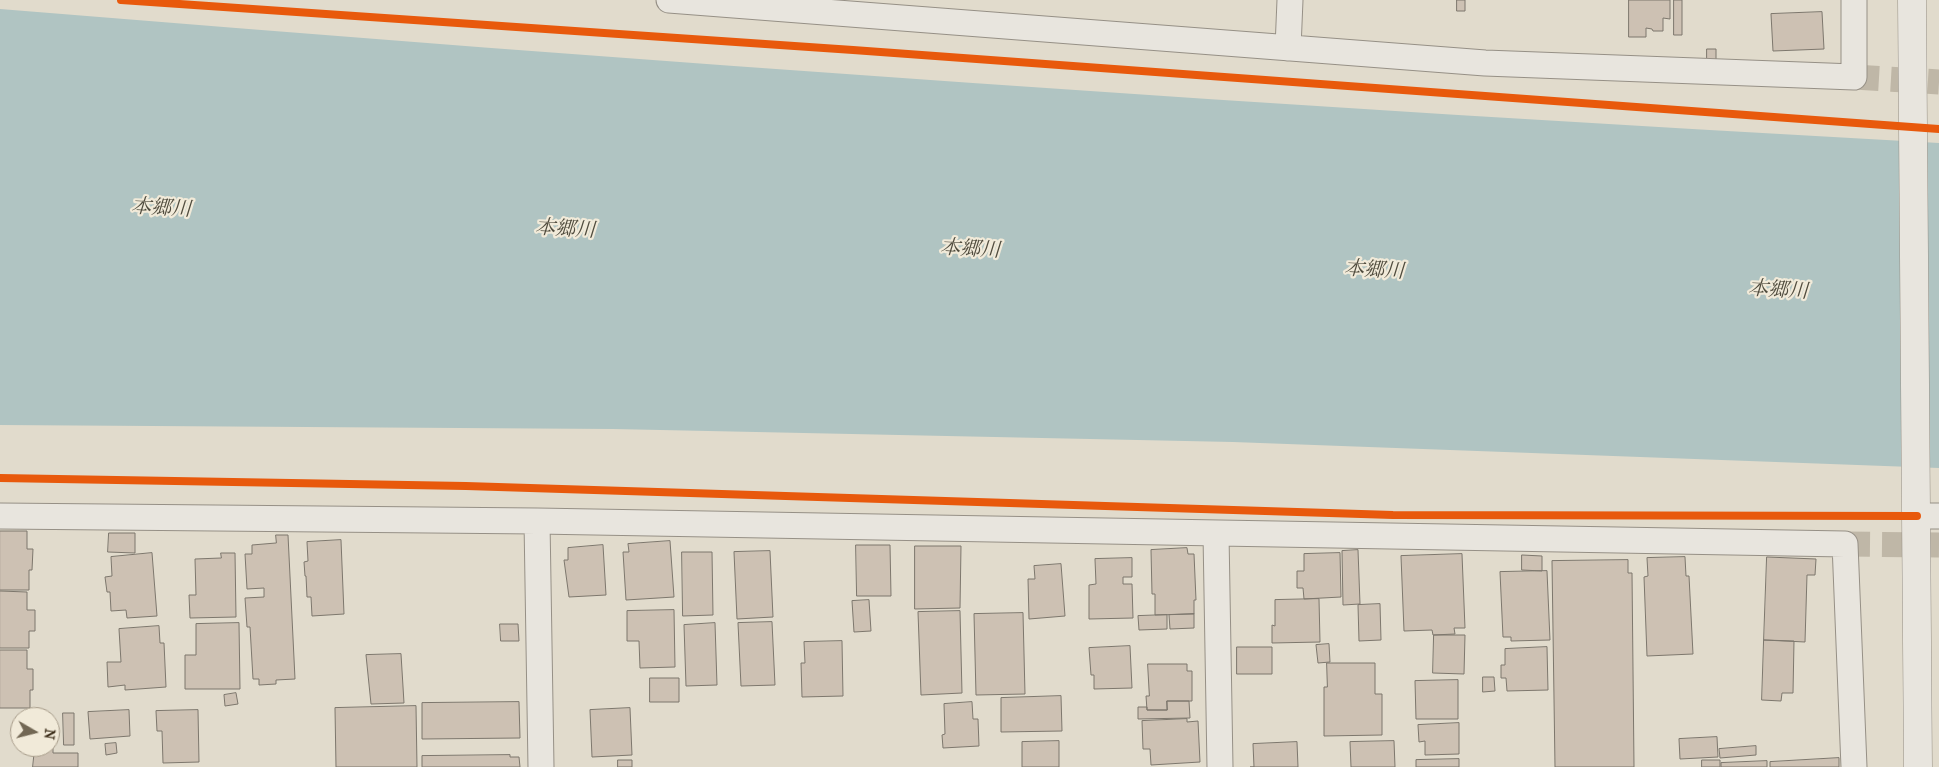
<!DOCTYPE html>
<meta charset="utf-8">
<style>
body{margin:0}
#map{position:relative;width:1939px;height:767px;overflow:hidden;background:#e1dbcc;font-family:"IM FELL French Canon",serif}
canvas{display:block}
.north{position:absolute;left:10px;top:707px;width:50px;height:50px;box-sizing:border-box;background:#f1ead9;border:1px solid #a79c8a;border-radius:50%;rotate:98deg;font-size:14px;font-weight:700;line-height:20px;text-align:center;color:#372814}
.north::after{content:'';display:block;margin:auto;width:18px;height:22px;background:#726754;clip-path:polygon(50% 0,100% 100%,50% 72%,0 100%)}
</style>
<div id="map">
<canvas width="1939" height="767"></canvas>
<div class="north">N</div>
</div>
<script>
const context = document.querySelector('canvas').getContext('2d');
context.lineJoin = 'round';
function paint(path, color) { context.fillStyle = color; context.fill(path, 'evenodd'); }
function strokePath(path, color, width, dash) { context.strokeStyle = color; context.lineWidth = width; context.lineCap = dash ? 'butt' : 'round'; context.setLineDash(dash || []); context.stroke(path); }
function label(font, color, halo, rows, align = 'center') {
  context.font = font + ' "IM FELL French Canon","Noto Serif JP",serif'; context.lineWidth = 4.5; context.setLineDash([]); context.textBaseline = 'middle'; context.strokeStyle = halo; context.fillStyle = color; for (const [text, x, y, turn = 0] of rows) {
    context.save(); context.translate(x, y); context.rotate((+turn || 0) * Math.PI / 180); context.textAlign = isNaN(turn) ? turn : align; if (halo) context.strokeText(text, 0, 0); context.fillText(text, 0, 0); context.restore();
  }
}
const water = new Path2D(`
 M0,9C646,62 1292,108 1939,143V468L1233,442L613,429L0,425Z`);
const building = new Path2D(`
 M1457,0H1465V11H1457Z
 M1629,0H1670V19L1663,18V31H1653L1652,29L1646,28V37H1629Z
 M1674,0H1682V35H1674Z
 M1822,12L1824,49L1773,51L1771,14Z
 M1707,49H1716V60H1707Z
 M0,531H27V549H33L32,570H29V590H0Z
 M109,533H135V553L108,552Z
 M276,535H288L295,679L276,680V684L259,685V679H253L250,627H247L245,598L264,597V588L247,589L245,554H252V545L276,543Z
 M341,540L344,614L312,616L311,597H307L306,576H305L304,562L308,561L307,542Z
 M670,541L674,597L626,600L623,552H629L628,544Z
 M603,545L606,595L569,597L564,560H568V548Z
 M856,545H890L891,596H857Z
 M915,546H961L960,608L915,609Z
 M1187,548L1188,554H1194L1196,600H1194V614L1155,615V594H1152L1151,550Z
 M1358,550L1360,604L1343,605L1342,551Z
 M770,551L773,617L737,619L734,552Z
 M682,552H712L713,615L683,616Z
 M152,553L157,616L127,618L126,610L111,611L110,592H107L105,577L112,576L111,557Z
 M221,553H235L236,617L190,618L189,595H196L195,559L221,558Z
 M1340,553L1341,597L1304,599L1303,588H1297V571H1304V554Z
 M1462,554L1465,628H1454L1455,634L1433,635L1432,630L1404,631L1401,556Z
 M1522,555L1542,556V571L1522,570Z
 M1685,557L1686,576H1689L1693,654L1647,656L1644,577L1648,576L1647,558Z
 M1767,557L1816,559L1815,575H1807L1805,642L1764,640Z
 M1132,558V577H1123V584H1132L1133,618L1089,619V585L1096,584L1095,559Z
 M1628,560V573H1632L1634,767H1555L1552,561Z
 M1061,564L1065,616L1029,619L1028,579H1035L1034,566Z
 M1547,571L1550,640L1511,641V637H1503L1500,572Z
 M0,591L27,592V610H35V631H29V648H0Z
 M1319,599L1320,642L1272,643V625L1275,626V600Z
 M869,600L871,631L854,632L852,601Z
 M1380,604L1381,640L1359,641L1358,605Z
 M674,610L675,667L640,668L639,641H627V611Z
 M960,611L962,693L921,695L918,612Z
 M1023,613L1025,694L976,695L974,614Z
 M1194,614V628L1170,629L1169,615Z
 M1167,615V629L1139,630L1138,616Z
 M772,622L775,685L741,686L738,623Z
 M239,623L240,689H185V655H196V624Z
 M715,623L717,685L686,686L684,625Z
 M500,624H518L519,641H501Z
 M159,626L160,643H164L166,687L125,690V685L108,687L107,662H121L119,629Z
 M1434,635H1465L1464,674L1433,673Z
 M1764,640L1794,641L1793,693H1782L1781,701L1762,700Z
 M842,641L843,696L802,697L801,663H805L804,642Z
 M1329,644L1330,662L1318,663L1316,645Z
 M1130,646L1132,688L1094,689V675H1091L1089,648Z
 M1237,647H1272V674H1237Z
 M1547,647L1548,690L1507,691L1506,678H1501V665H1505V649Z
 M0,650H27V669H33V690H30V708H0Z
 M401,654L404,703L371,704L366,655Z
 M1327,663H1375V694H1382V735L1324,736V687H1327Z
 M1148,664H1187V671H1192V701H1167V710H1147L1146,696H1149Z
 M1483,677H1494L1495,691L1483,692Z
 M650,678H679V702H650Z
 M1458,680V719H1416L1415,681Z
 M236,693L238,704L225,706L224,695Z
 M1061,696L1062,731L1001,732V698Z
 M1167,701H1189L1190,718L1138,719V707H1147V710H1167Z
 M519,702L520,738L422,739V703Z
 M972,702L973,719H978L979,746L943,748L942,735L945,734L944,704Z
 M416,706L417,767H336L335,708Z
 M630,708L632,755L592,757L590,710Z
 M129,710L130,736L90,739L88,712Z
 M198,710L199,762L163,763L162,731H157L156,711Z
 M63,713H74V745H64Z
 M1187,719V722L1198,721L1200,762L1151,765L1150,749H1143L1142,721Z
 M1459,723V754L1425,755V741L1419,742L1418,725Z
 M50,732H56V740H50Z
 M1717,737L1718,757L1680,759L1679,739Z
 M1059,741V767H1022V742Z
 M1394,741L1395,767H1351L1350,742Z
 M1297,742L1298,767H1250H1254L1253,744Z
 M116,743L117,753L106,755L105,744Z
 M1756,746V755L1720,758L1719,749Z
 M35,748H53V753H78V767H33Z
 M510,755V757H519L520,767H422V756Z
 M1839,758V767H1770V762Z
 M1459,759V767H1416V760Z
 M618,760H632V767H618Z
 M1702,760H1720V767H1702Z
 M1767,761V767H1721V763Z`);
const minorTunnel = new Path2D(`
 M1854,77L1939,82
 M1845,544L1939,545`);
const minor = new Path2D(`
 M669,0L1485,63L1854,77V0
 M1288,48L1290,0
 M0,516L537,521L1845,544L1854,767
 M1917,516H1939
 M537,521L541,767
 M1216,534L1220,767`);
const tertiary = new Path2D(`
 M1912,0L1918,767`);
const cycleway = new Path2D(`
 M121,0L853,50L1939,129
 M0,478L466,486L1393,515L1917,516`);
const waterNames = [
 ["本郷川",161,209,3],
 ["本郷川",565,230,3],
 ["本郷川",970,250,3],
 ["本郷川",1374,271,3],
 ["本郷川",1778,291,3]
];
paint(water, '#b0c4c2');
paint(building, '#cdc1b3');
strokePath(building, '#7d776d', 1);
strokePath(minorTunnel, '#bfb7a7', 25, [25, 12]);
strokePath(minor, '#969086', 27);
strokePath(tertiary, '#969086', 29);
strokePath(minor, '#e8e5de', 25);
strokePath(tertiary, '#e8e5de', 28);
strokePath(cycleway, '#e8590c', 8);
label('italic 20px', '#504c3e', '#f1ead9', waterNames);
</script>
